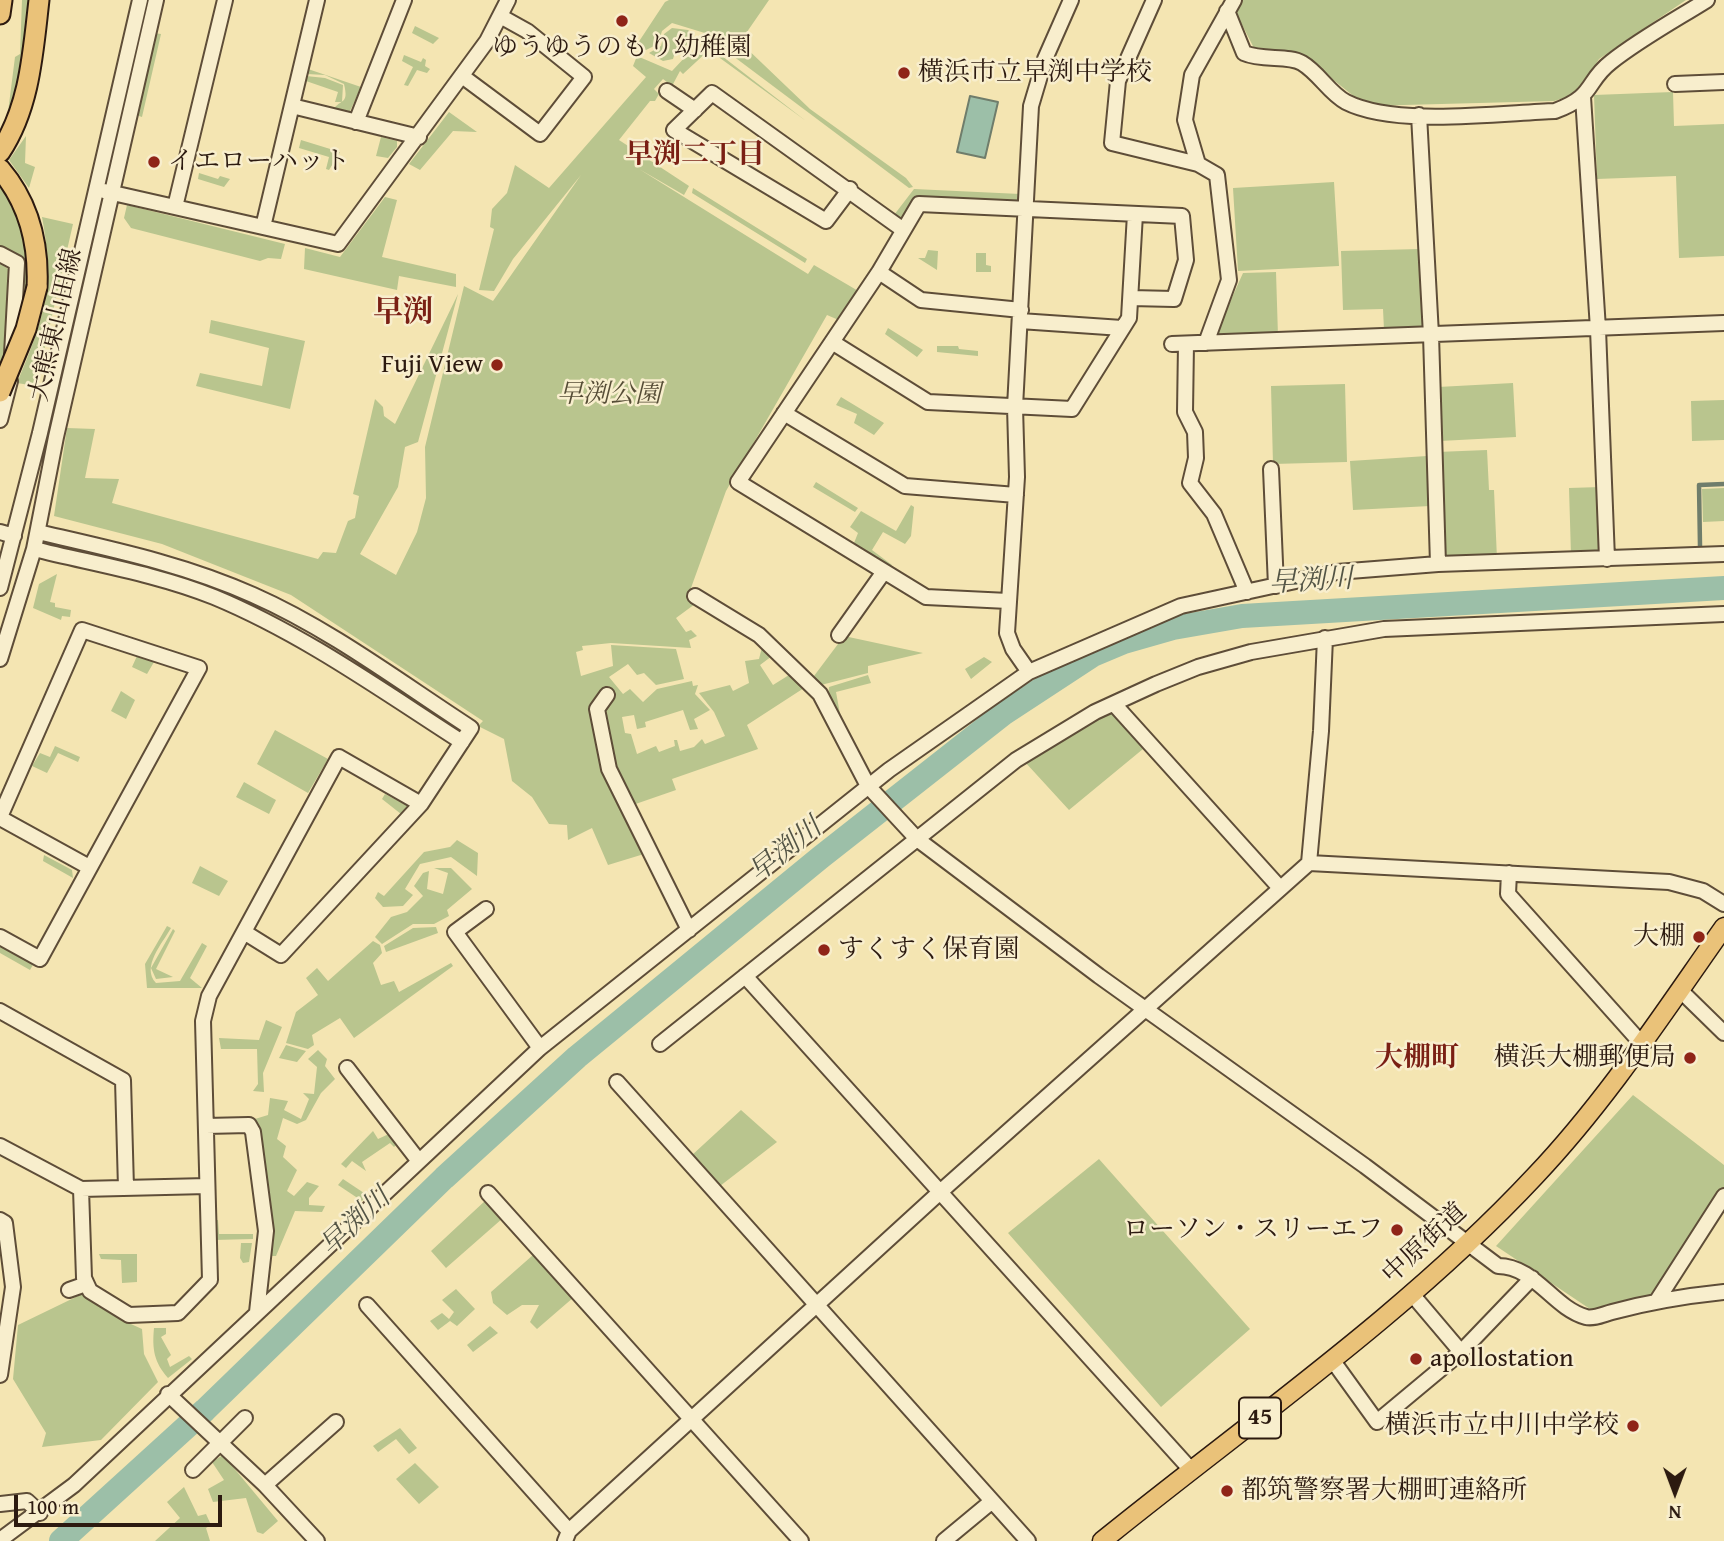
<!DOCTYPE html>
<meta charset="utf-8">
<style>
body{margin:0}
#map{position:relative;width:1724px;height:1541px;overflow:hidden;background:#f4e5b2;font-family:"Gentium Book Plus",serif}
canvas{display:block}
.north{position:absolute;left:1640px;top:1457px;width:70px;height:70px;-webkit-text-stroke:5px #f8eecd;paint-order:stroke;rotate:180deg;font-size:19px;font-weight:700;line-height:28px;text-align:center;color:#2c1a10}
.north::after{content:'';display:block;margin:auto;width:24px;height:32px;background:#2c1a10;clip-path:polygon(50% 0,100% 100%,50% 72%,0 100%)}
.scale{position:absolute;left:14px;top:1495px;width:208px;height:32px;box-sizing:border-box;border:4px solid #2c1a10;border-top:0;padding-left:9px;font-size:21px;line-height:24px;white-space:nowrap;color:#2c1a10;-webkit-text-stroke:5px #f8eecd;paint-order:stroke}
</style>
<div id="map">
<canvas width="1724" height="1541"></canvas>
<div class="north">N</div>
<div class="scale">100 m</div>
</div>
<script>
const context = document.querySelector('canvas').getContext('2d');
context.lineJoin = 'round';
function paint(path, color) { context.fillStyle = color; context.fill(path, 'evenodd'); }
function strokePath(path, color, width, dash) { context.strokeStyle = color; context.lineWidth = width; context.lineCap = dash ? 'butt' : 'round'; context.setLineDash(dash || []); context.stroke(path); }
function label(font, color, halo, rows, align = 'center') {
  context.font = font + ' "Gentium Book Plus","Noto Serif JP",serif'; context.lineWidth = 5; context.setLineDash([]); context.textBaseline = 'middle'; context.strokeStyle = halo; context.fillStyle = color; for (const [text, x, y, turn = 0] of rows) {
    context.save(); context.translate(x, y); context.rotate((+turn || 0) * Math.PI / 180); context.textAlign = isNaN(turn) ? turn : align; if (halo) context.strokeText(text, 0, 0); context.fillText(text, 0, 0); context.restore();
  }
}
const green = new Path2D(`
 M22,0H30C26,37 22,77 8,112L15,57L20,54Z
 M669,0H769L740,42L810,109L906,178L913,187L909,188L717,44L708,34L672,23L662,31L658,44L646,50L636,46L665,2Z
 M1242,0H1686L1599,59L1577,94L1554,101L1366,106L1306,58L1256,52L1235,11Z
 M415,26L439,38L433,44L412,33Z
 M672,28L688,30L694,35L687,45L676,49L673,59L663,61L649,53L661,46L664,34Z
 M154,33L161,34L142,117L136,115Z
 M709,46L806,121L709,50L683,74L680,71L672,86L663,79L654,89L659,94L655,101H650L619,140L689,186L684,195L639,169L808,274L814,265L860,292L841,321L827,315L726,491L687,599L695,604L676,618L686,632L691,630L697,636L689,640L691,648L611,643L582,646L583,650L576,652L581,676L613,666L611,645L676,649L684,679L656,685L644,673L637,675L628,664L609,677L623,694L630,689L643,702L657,689L692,681L693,686L698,685L695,694L710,710L694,719L698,729L690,730L683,710L645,722L646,727L637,729L634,715L622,717L625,733L631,734L637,754L656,746L659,752L675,746L674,740H677L680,751L694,747L702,739L705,744L725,736L714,712L699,693L730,685L733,691L749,683L745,661L759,659L762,647L772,656L760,665L773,685L789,675L804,688L747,725L758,749L672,779L676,790L624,808L644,854L608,865L592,828L568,840L567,825L549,824L532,797L512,781L504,739L478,726L483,721L291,595L162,544L54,516L67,428L95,429L85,478L119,479L112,503L318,559L323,552L336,553L348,521L355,518L359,496L353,494L375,399L383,407L384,416L395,424L458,294L418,442L405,447L398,487L360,554L396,575L417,532L426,498L425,447L464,286L493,301L581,175L513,259L494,291L479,290L494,229L490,227L492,209L507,193L515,165L549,188L646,77L633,66L637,56L672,71L688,54Z
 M404,55L421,62L423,58L426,60L425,66L430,69L427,73L417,70L408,86L404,85L413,67L402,61Z
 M308,69L361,87L350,111L333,110C341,98 349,105 344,84L325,75L307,74Z
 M306,76L325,78L343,85L342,102H335L338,92L306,81Z
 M1673,92L1674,126L1724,124V256L1679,258L1676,176L1597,179L1594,95Z
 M449,112L477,132L453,131L420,170L409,164Z
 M26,136L25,163L35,167L29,188L9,160Z
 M381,137L397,141V147L388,158L376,156Z
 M301,140L340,152L329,170L326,169L329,157L299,148Z
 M199,173L218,179L220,176L230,179L224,187L198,179Z
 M1334,182L1339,266L1238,271L1233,188Z
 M0,186C29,227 34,269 20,317L22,259L0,247Z
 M693,188L807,259L805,263L692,193Z
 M914,189L1020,194V204L916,205L903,222L894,215Z
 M385,197L397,200L382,257L456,274V287L399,276L397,290L304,269L305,248L340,257Z
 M127,205L285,244L281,259L268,258L260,261L131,228L124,218Z
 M42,217L73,224L36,386L17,383C44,319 55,286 42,217Z
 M1420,249L1423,329L1384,330L1383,309L1343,310L1341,251Z
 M928,250L938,251L937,270L918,258H925Z
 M976,253H986V265L991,266V272H976Z
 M0,263L8,269L6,355L0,368Z
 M1276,272L1278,336L1214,338L1243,273Z
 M211,320L305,341L290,409L196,386L200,373L262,386L269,348L209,333Z
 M888,328L923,350L917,357L885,334Z
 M937,346H958L959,349L978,351V356L937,352Z
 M1513,383L1516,437L1440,441L1438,387Z
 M1345,384L1347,462L1273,464L1271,386Z
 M841,397L884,423L874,435L854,423L857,414L836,405Z
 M1724,400V440L1692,441L1691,401Z
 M1487,450L1489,490H1494L1497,559L1442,561L1437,452Z
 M1427,456L1430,506L1353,510L1350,461Z
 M816,482L858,508L855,512L813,487Z
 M1601,487L1603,555H1571L1569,488Z
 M1724,488V521L1703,522L1702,489Z
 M911,505L914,507L911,536L905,544L883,532L872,550L892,565L890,567L854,543L858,533L850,527L861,511L896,531Z
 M57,574L50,602L55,603V607L71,610L70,617L62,616L61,620L33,608L39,584Z
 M844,636L923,653L868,666V673L817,686L811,680Z
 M137,656L154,662L147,674L132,667Z
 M984,657L992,662L971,679L965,669Z
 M868,675L871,683L836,692L840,714H836L828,697L829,687Z
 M121,691L135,700L126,719L111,711Z
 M1111,709L1143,749L1069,810L1025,762Z
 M275,730L328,759L308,793L257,764Z
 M55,746L80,757L78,762L58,753L47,773L32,766L40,753L50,757Z
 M244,782L276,800L269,814L236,797Z
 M385,794L408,806L401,814L382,799Z
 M457,840L478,853L477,876L451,857L420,864L405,889L413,895L403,906L383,907L375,898L378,892L384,896L424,852L450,847Z
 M44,855L72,870L73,878L43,861Z
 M200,866L228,881L219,896L192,883Z
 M434,868H451L472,889L447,910L449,916L434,924H413L382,944L375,937L391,917L407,912L423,896L414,886L423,873L429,871L427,889L443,894L448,873Z
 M167,926L171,928C162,944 141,967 156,983L180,981L202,943L207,946L190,978L202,988H147L145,964Z
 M436,927L438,933L386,952L384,946L413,928Z
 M173,929L175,931L156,969L173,977L156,979L151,968Z
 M373,941L380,945L382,953L373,963L381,985L394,981L399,992L451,963L453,966L354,1038L340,1018L312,1035L314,1045L308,1049L286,1043L296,1012L318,995L306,978L317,968L328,981Z
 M0,943L34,963L30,970L0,953Z
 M266,1020L282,1027L263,1073L264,1092L253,1091L258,1084L257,1049H221L219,1038L259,1040Z
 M286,1045L306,1051L297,1062L279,1058Z
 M318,1050L327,1059L325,1066L335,1079L321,1093L306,1120L297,1124L283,1118L277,1139L286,1146L283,1157L297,1170L287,1191L294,1196L307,1182L319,1186L309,1198V1205L325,1206L322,1212L295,1211L276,1256H268L255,1119L268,1115L270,1098L288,1101L284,1110L301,1119L309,1099L303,1093L314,1094L317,1067L308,1059Z
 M1633,1095L1724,1165V1191L1708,1208L1653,1297L1593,1311L1496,1246Z
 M741,1110L777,1142L720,1186L691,1156Z
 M373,1131L378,1139L391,1133L398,1143L394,1147L390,1143L362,1162L366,1171L352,1161L346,1168L341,1164Z
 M1099,1159L1250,1329L1161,1407L1008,1233Z
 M343,1179L367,1195L362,1201L338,1185Z
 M486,1200L503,1218L446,1268L431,1251Z
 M214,1220H218L219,1234H253V1239L214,1240Z
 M241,1243H252L249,1262L243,1263L240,1258Z
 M99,1254H137V1282L122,1283L121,1260L101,1259Z
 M533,1255L574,1297L537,1329L530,1322L539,1305H522L507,1315L493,1303L491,1292Z
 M456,1289L475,1309L457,1326L450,1321L438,1330L430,1321L442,1313L449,1319L454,1312L442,1300Z
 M82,1294L122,1320L142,1329L144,1354L158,1382L101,1440L42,1447L46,1433L13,1379L18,1325Z
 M490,1326L498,1333L473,1352L467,1345Z
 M154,1328H166V1334L161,1337L171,1355L167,1359L170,1367L189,1356L192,1359L168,1378C154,1362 152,1349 154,1328Z
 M400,1428L417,1448L409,1454L396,1439L378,1452L373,1446Z
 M223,1455L278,1521L263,1534L257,1532L246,1498L213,1502L208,1489L224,1480L212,1462Z
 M415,1463L439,1487L419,1504L396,1479Z
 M184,1487L198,1516L206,1514L211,1525L206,1528L210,1541H155L180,1518L167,1502Z`);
const water = new Path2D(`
 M970,96L998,102L985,158L957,152Z`);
const stream = new Path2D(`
 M1700,546L1699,485L1724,484
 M68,1535L72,1541`);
const river = new Path2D(`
 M61,1541L205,1410L444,1178L577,1057L821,857L1003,714L1093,655L1124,642L1173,628L1242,616L1724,588`);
const minor = new Path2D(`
 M1154,0L1118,81L1112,143L1198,164L1217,175L1229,280L1206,343
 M1227,11L1244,53C1262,61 1289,55 1302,63C1319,73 1329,93 1346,102C1395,127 1499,113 1555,111C1596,96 1585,82 1611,62C1640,39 1675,20 1707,0
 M462,76L540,134L584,77L527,31L500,16
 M1675,84L1724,82
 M667,91L695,110
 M1583,97L1598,329L1607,559
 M292,106L419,137
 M356,122L404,0
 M1198,164L1185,120L1192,75L1234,0
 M850,189L826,221L674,130L712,93L902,229
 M104,191L338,244L487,41L508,0
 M175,207L225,0
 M263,227L317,0
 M0,254L17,263L12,354
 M879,272L921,300L1021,310
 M1020,321L1122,328
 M832,342L928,402L1072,409L1129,318L1135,214
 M1172,344L1724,323
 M1186,344L1185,412L1195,432L1196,458L1190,483L1214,514L1247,592
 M784,413L905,486L1016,495
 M0,420L10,381
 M1271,469L1276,586
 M0,532L14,536
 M38,532C111,549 184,564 253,595C330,629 400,682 471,728L421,804L281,955L244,932
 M34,549C94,564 157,574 214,597C303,634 381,690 462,742
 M1438,564L1724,554
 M0,588L40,433L140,0
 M695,596L759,635L820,694L868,786L917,839L1099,976L1365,1166L1498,1266C1535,1266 1553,1308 1586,1317C1594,1319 1604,1314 1612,1312C1649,1302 1685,1296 1724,1292
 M1008,601L926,597L738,482L879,272L919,204L1182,216L1186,260L1174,299L1131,298
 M839,635L883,573
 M0,659L34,549L56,437L156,0
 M1029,672L1013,649L1007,633L1017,477L1015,407L1031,106L1045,59L1071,0
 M607,695L597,709L609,769L689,930
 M1114,704L1280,888
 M0,817L82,630L199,668L40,959L0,937
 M0,818L89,867
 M1309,863L1669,882L1703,891L1724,904
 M1509,873L1508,894L1642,1044
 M486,909L455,932L540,1048
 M745,976L1192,1471
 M1680,990L1724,1033
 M0,1011L123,1080L126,1188
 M660,1044L1016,760L1095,712L1156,684L1198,667L1251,652L1384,629L1724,614
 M347,1068L418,1160
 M617,1082L1028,1541
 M206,1126L249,1125L253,1132L266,1231L257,1312
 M0,1146L81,1189L207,1186
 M81,1189L84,1278L90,1291L129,1315L178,1313L210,1280L203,1021L209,996L339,757L421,804
 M488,1193L801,1541
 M0,1220L5,1223L13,1287L0,1375
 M69,1290L86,1284
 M1411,1293L1461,1352
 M1658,1299L1724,1196
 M367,1305L569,1531
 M1333,1361L1377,1422L1461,1352L1532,1278
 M168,1394L265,1485L317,1541
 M193,1470L245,1418
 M265,1485L336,1422
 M0,1504L27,1501L40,1513
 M0,1540L74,1485L540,1048L889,770L1029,672L1181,606L1337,572L1438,564L1431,335L1419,115
 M565,1541L569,1531L939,1193L1309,863L1321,731L1325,638
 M944,1541L991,1502`);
const major = new Path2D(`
 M1102,1541C1249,1422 1406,1314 1535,1176C1607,1100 1664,1012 1724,927`);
const highway = new Path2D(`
 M0,14L2,0
 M0,152C30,107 33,52 39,0
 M0,169C29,203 39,243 37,287`);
const highwayBridge = new Path2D(`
 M0,392L26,329L37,287`);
const markers = [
 [622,21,7,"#8f2418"],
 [904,73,7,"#8f2418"],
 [154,162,7,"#8f2418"],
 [497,365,7,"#8f2418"],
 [1699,937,7,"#8f2418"],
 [824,950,7,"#8f2418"],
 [1690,1058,7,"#8f2418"],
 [1397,1230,7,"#8f2418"],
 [1416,1359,7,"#8f2418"],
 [1633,1426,7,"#8f2418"],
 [1227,1491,7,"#8f2418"]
];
const shields = [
 [1260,1418,42]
];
const shieldNames = [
 ["45",1260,1418]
];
const poiNames = [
 ["ゆうゆうのもり幼稚園",622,48,"center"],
 ["横浜市立早渕中学校",918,73],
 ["イエローハット",168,162],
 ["Fuji View",483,365,"right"],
 ["大棚",1685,937,"right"],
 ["すくすく保育園",838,950],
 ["横浜大棚郵便局",1676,1058,"right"],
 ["ローソン・スリーエフ",1383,1230,"right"],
 ["apollostation",1430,1359],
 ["横浜市立中川中学校",1619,1426,"right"],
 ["都筑警察署大棚町連絡所",1241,1491]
];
const streetNames = [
 ["大熊東山田線",57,325,-77],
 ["中原街道",1425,1244,-43]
];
const parkNames = [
 ["早渕公園",609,395]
];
const neighbourhoodNames = [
 ["早渕二丁目",695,156],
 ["大棚町",1417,1059]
];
const waterNames = [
 ["早渕川",1311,582,-3],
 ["早渕川",786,851,-39],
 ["早渕川",356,1223,-43]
];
const quarterNames = [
 ["早渕",403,313]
];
paint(green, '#b9c58e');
paint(water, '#9cbfa8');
strokePath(water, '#6f7d6b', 2);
strokePath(stream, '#6f7d6b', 4.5);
strokePath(river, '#9cbfa8', 24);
strokePath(minor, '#5e4d38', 18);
strokePath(major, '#2c1a10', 21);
strokePath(highway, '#2c1a10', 23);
strokePath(minor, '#f8eecd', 14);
strokePath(major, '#eac279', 18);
strokePath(highway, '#eac279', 19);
strokePath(highwayBridge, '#2c1a10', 23, []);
strokePath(highwayBridge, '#eac279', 19);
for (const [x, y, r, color] of markers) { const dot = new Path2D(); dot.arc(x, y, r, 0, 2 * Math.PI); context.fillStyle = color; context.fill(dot); strokePath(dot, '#f8eecd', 2.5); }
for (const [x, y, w] of shields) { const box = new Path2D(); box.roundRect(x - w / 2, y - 20.5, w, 41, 5); context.fillStyle = '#f8eecd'; context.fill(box); strokePath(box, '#2c1a10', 2); }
label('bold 24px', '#2c1a10', null, shieldNames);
label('26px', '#2c1a10', '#f8eecd', poiNames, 'left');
label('26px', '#2c1a10', '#f8eecd', streetNames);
label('italic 26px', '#564d36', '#f8eecd', parkNames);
label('bold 28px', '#7a1f14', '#f8eecd', neighbourhoodNames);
label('italic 28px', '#535445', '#f8eecd', waterNames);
label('bold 30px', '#7a1f14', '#f8eecd', quarterNames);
</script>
